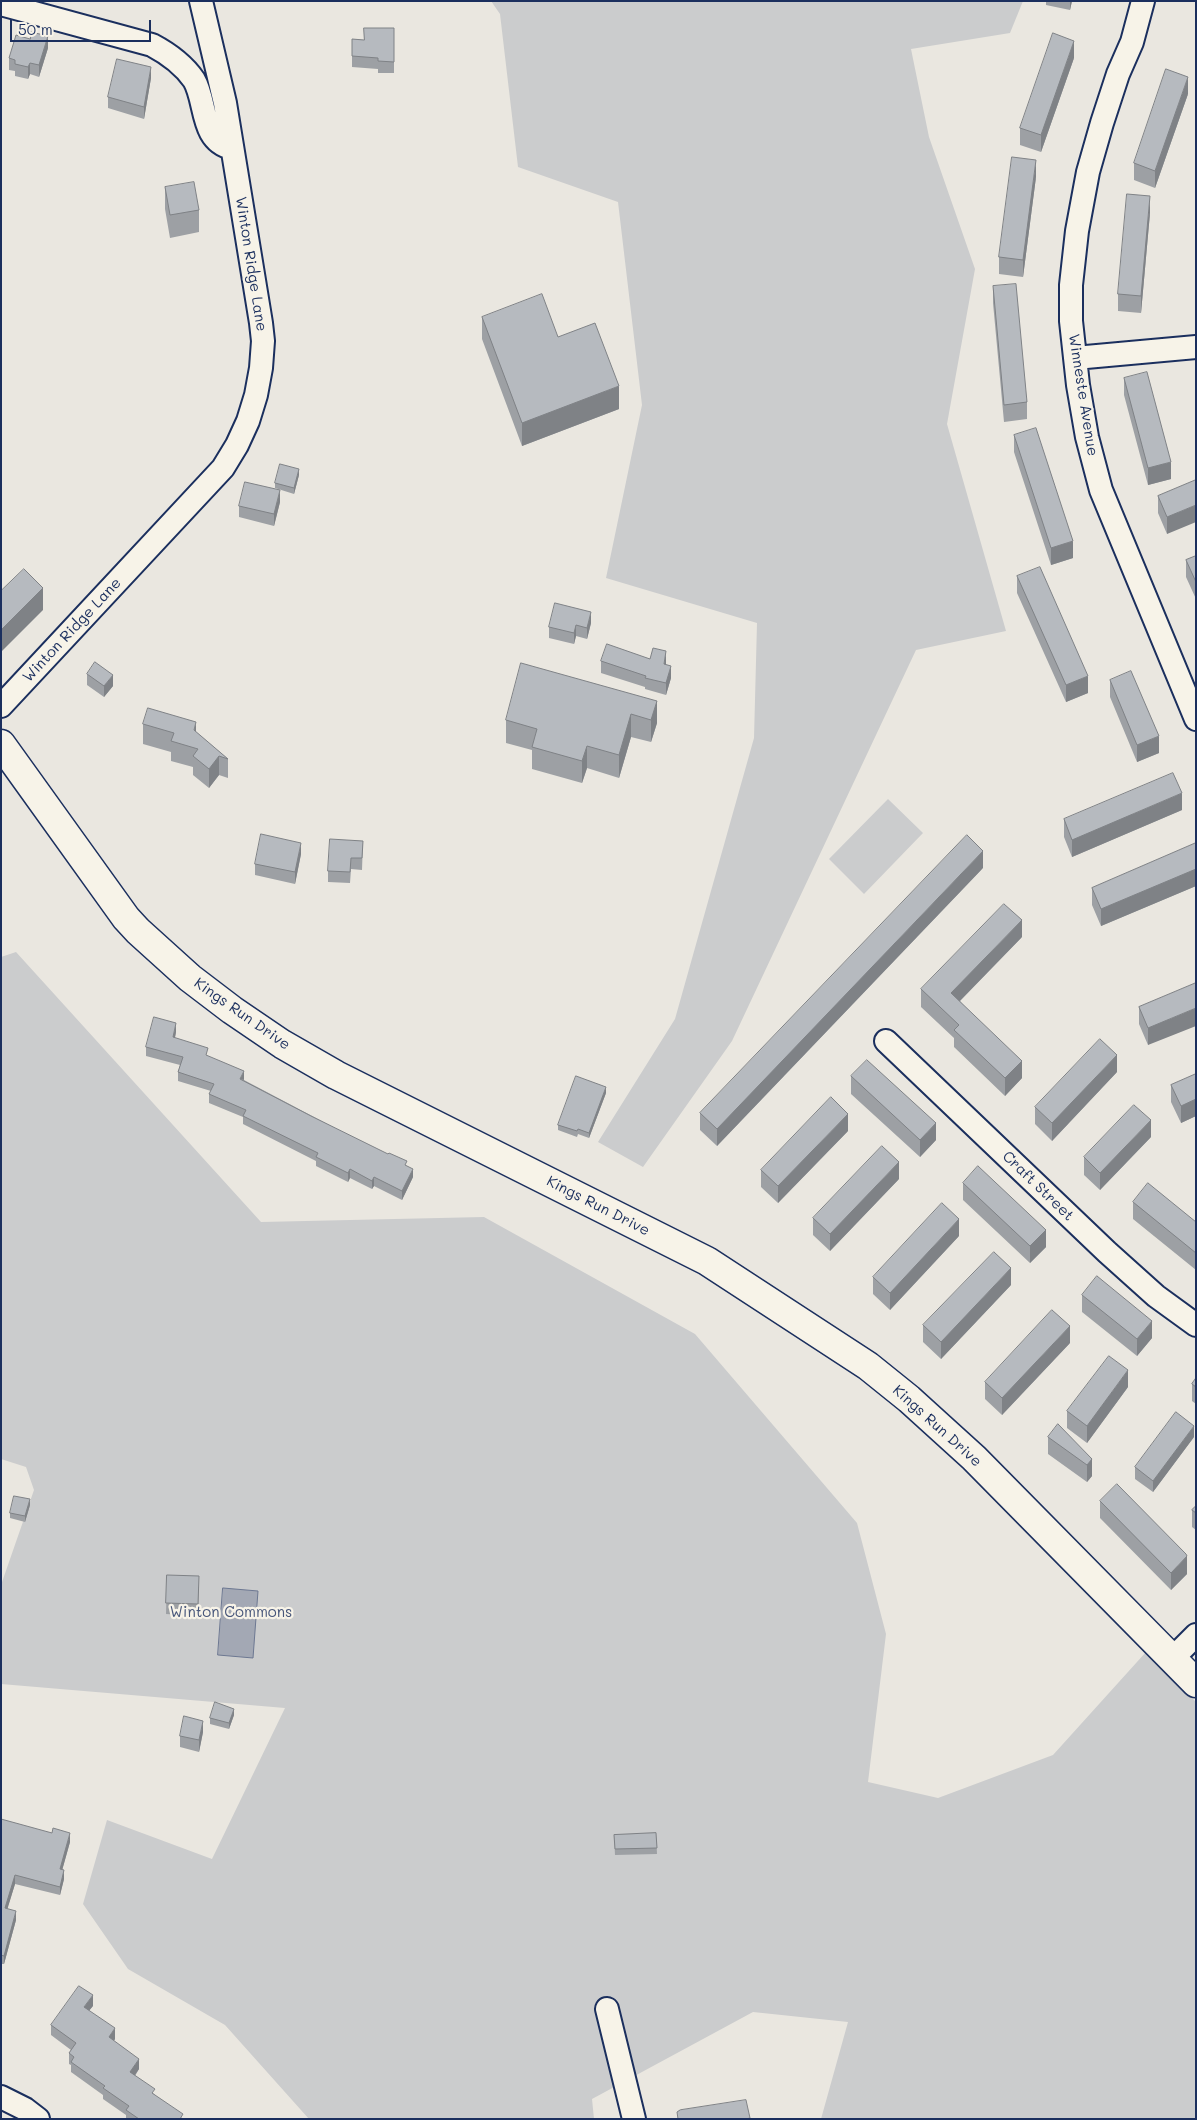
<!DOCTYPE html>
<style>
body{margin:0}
#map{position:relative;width:1197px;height:2120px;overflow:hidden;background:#eae7e0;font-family:Mali,sans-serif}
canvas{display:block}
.frame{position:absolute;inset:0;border:2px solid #1b2f5e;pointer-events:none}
.scale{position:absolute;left:10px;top:20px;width:141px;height:22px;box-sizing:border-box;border:2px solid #1b2f5e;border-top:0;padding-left:6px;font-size:15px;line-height:18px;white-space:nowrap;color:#1b2f5e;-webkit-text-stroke:4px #f7f3e8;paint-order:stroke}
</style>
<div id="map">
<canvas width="1197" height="2120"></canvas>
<div class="frame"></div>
<div class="scale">50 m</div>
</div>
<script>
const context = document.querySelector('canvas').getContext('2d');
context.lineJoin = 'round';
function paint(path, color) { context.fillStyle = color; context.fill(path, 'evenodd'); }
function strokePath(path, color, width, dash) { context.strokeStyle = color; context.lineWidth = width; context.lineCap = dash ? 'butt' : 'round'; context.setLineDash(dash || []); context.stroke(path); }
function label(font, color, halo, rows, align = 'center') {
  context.font = font + ' Mali,sans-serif'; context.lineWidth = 4.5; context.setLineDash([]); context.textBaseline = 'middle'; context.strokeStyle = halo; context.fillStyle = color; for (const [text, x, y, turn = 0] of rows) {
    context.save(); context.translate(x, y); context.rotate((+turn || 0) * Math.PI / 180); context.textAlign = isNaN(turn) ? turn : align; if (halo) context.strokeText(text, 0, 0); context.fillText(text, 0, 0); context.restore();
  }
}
const green = new Path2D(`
 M491,1H1023L1010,33L911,49L929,137L975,269L947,424L1006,631L916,650L732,1041L643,1167L598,1142L675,1019L754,738L757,623L606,578L642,405L618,202L518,167L500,14Z
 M888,799L923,833L864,894L829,859Z
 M16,952L261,1222L484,1217L695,1334L857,1523L886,1634L868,1782L938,1798L1053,1755L1146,1652L1196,1702V2119H821L848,2022L753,2012L592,2099L594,2119H309L225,2025L128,1969L83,1904L107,1820L212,1859L285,1708L1,1684V1585L34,1490L26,1467L1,1459V957Z`);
const water = new Path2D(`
 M223,1588L258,1591L253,1658L218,1655Z`);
const minor = new Path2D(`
 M1143,1L1132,42L1118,74L1102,123L1088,172L1077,231L1071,285V321L1078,385L1087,437L1101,490L1196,719
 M1,4L152,45C169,54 183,64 194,80C207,102 200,141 232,148
 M1075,358L1196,347
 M1,706L223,468L237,445L248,421L256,395L261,368L263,341L261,323L225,103L201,1
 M886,1041L1107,1252L1156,1296L1196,1325
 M1172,1659L1196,1635
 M607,2009L634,2119
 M1,2097L25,2109L38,2119`);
const tertiary = new Path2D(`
 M1,744L126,918L138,931L190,978L232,1010L282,1044L336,1075L707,1261L868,1366L909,1399L974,1458L1196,1683`);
const wall = new Path2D(`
 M1046,1H1072L1070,10L1046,5Z
 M394,28V73H378V69L352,67V39L364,40Z
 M48,48L39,77L30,74L28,79L15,76V71L9,70V58Z
 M1074,58L1041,152L1020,145V128Z
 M151,78L144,119L108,108V97Z
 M1188,94L1155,188L1134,180V163Z
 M1036,177L1023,277L999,274V257Z
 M165,187L199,210V232L170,238L165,209Z
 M1150,213L1141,313L1118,311V294Z
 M993,286L1027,402V419L1004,422L993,303Z
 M482,317L558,337L619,409L522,446L482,339Z
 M1124,378L1171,479L1148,485L1124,395Z
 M1014,435L1073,558L1051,565L1014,452Z
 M299,475L294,494L275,488V483Z
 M1196,480L1167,534L1158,513V496Z
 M280,502L274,526L239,517V506Z
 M1196,556V599L1186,577V560Z
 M1017,576L1088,693L1066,702L1017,593Z
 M591,623L587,639L576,636L574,644L549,638V627Z
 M650,659L666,663V665L671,678L666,695L645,689V687L601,673V661Z
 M87,674L113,686L104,697L87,685Z
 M1110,680L1159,753L1137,762L1110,697Z
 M657,701V723L651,742L631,737L619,778L587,768L582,783L532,769V750L506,743V720Z
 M143,724L196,732L228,759V778L219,775L209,788L193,775V767L171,761V752L143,744Z
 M1182,810L1072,857L1064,837V819Z
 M363,841L362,870L351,869L350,883L328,882V871Z
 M1196,843V886L1101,926L1092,905V888Z
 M301,854L295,884L255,875V864Z
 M983,868L717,1146L700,1130V1113Z
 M1022,937L960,1001L1022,1078L1005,1096L954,1047V1038L921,1007V989Z
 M1196,983L1148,1045L1139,1024V1007Z
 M176,1032L175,1038L208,1056L244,1080L407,1166L413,1177L402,1200L374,1186L372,1189L350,1178L348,1182L316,1166V1161L243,1124V1117L209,1103V1094L211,1091L178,1081V1072L180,1065L146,1056V1047Z
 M1117,1072L1052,1141L1035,1124V1107Z
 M1196,1074V1116L1181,1123L1171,1102V1085Z
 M851,1076L936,1140L920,1157L851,1094Z
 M606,1093L589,1138L578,1134L577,1137L558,1130V1125Z
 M848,1131L778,1203L761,1187V1170Z
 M1151,1137L1100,1190L1084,1175V1157Z
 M899,1179L830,1251L813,1235V1218Z
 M963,1183L1046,1247L1030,1263L963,1200Z
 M1133,1202L1196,1222V1270L1133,1219Z
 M959,1236L890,1310L873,1294V1277Z
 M1011,1285L941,1359L923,1342V1325Z
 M1082,1295L1152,1338L1137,1356L1082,1312Z
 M1070,1343L1002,1415L985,1399V1382Z
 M1196,1378V1404L1192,1401V1384Z
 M1128,1387L1087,1443L1067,1428V1411Z
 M1048,1437L1092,1459V1476L1087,1482L1048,1454Z
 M1194,1437L1153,1492L1135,1479V1467Z
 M1100,1501L1187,1574L1171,1590L1100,1518Z
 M30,1505L25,1522L10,1518V1513Z
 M1196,1506V1530L1192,1527V1510Z
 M167,1575L199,1587L198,1616L166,1614Z
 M234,1715L229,1729L210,1724V1718Z
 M203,1732L199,1752L180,1747V1736Z
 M1,1819L70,1842L62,1870L64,1879L60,1895L15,1884L7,1909L16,1920L4,1964H1Z
 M656,1833L657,1854L615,1855L614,1835Z
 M93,2006L89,2010L115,2039L114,2041L139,2069L135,2076L155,2095L183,2119H126V2115L103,2099V2095L71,2072V2065L69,2064V2053L71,2050L51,2035V2025Z`);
const shadedWall = new Path2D(`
 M1070,1H1072L1070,10Z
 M48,36V48L39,77V65Z
 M1074,41V58L1041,152V135Z
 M30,63V74L28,79V67Z
 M151,67V78L144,119V107Z
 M1188,77V94L1155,188V171Z
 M1036,160V177L1023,277V260Z
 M1150,196V213L1141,313V296Z
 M619,386V409L522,446V423Z
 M1171,462V479L1148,485V468Z
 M299,469V475L294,494V488Z
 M280,490V502L274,526V514Z
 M1196,505V522L1167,534V517Z
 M1073,541V558L1051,565V548Z
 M43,588V610L1,652V630Z
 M591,612V623L587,639V628Z
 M576,625V636L574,644V633Z
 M666,651V663L664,676V664Z
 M671,666V678L666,695V683Z
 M113,675V686L104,697V686Z
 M1088,676V693L1066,702V685Z
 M657,701V723L651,742V720Z
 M631,714V737L619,778V755Z
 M196,722V741L194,749V730Z
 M1159,736V753L1137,762V745Z
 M587,746V768L582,783V761Z
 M219,756V775L209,788V769Z
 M1182,793V810L1072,857V840Z
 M301,843V854L295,884V872Z
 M983,851V868L717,1146V1129Z
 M1196,869V886L1101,926V909Z
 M1022,920V937L951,1010V993Z
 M1196,1008V1026L1148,1045V1028Z
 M176,1023V1032L173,1046V1037Z
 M1117,1055V1072L1052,1141V1123Z
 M1022,1061V1078L1005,1096V1078Z
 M244,1071V1080L240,1079Z
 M606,1087V1093L589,1138V1133Z
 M1196,1099V1116L1181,1123V1106Z
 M848,1114V1131L778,1203V1186Z
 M1151,1120V1137L1100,1190V1173Z
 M936,1123V1140L920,1157V1140Z
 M899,1162V1179L830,1251V1234Z
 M350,1169V1178L348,1182V1173Z
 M413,1169V1177L402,1200V1191Z
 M374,1177V1186L372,1189V1181Z
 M959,1219V1236L890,1310V1293Z
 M1046,1230V1247L1030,1263V1246Z
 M1011,1268V1285L941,1359V1342Z
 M1152,1321V1338L1137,1356V1339Z
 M1070,1326V1343L1002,1415V1398Z
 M1128,1370V1387L1087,1443V1426Z
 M1194,1426V1437L1153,1492V1481Z
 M1092,1459V1476L1087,1482V1465Z
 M30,1499V1505L25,1522V1516Z
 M1187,1556V1574L1171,1590V1573Z
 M234,1709V1715L229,1729V1723Z
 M203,1721V1732L199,1752V1740Z
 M70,1833V1842L60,1878V1869Z
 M64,1870V1879L60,1895V1887Z
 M15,1875V1884L5,1917V1908Z
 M16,1911V1920L4,1964V1956Z
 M93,1995V2006L84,2017V2007Z
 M115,2028V2039L109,2047V2037Z
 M139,2059V2069L130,2082V2072Z`);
const building = new Path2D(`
 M364,28H394V62L378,61V58L352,56V39L364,40Z
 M31,32L48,36L39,65L30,63L28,67L15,64V60L9,58L16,35L30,39Z
 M1053,33L1074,41L1041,135L1020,128Z
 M117,59L151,67L144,107L108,97Z
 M1166,69L1188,77L1155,171L1134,163Z
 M1012,157L1036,160L1023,260L999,257Z
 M194,182L199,210L170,215L165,187Z
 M1127,194L1150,196L1141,296L1118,294Z
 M1016,284L1027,402L1004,405L993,286Z
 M542,294L558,337L595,323L619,386L522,423L482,317Z
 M1147,372L1171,462L1148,468L1124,378Z
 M1036,428L1073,541L1051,548L1014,435Z
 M280,464L299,469L294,488L275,483Z
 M1196,480V505L1167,517L1158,496Z
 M245,482L280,490L274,514L239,506Z
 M1196,556V582L1186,560Z
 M1040,567L1088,676L1066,685L1017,576Z
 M24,569L43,588L1,630V591Z
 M555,603L591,612L587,628L576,625L574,633L549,627Z
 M607,644L650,659L653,648L666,651L664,664L671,666L666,683L645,678L646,676L601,661Z
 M95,662L113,675L104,686L87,674Z
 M521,663L657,701L651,720L631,714L619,755L587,746L582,761L532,747L537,729L506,720Z
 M1131,671L1159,736L1137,745L1110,680Z
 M148,708L196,722L194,730L228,759L219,756L209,769L193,756L198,749L171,741L174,733L143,724Z
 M1173,773L1182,793L1072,840L1064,819Z
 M261,834L301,843L295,872L255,864Z
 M967,835L983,851L717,1129L700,1113Z
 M330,839L363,841L362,858H351L350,872L328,871Z
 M1196,843V869L1101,909L1092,888Z
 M1004,904L1022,920L951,993L1022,1061L1005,1078L954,1030L959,1025L921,989Z
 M1196,983V1008L1148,1028L1139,1007Z
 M154,1017L176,1023L173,1037L208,1048L206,1055L244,1071L240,1079L311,1116L388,1154L389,1153L407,1161L405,1165L413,1169L402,1191L374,1177L372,1181L350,1169L348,1173L316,1157L318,1153L243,1116L246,1110L209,1094L214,1084L178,1072L183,1057L146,1047Z
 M1100,1039L1117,1055L1052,1123L1035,1107Z
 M867,1060L936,1123L920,1140L851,1076Z
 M1196,1074V1099L1181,1106L1171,1085Z
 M576,1076L606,1087L589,1133L578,1129L577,1131L558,1125Z
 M831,1097L848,1114L778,1186L761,1170Z
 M1134,1105L1151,1120L1100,1173L1084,1157Z
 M882,1146L899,1162L830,1234L813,1218Z
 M978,1166L1046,1230L1030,1246L963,1183Z
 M1148,1183L1196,1222V1253L1133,1202Z
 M942,1203L959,1219L890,1293L873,1277Z
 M994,1252L1011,1268L941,1342L923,1325Z
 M1097,1276L1152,1321L1137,1339L1082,1295Z
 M1052,1310L1070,1326L1002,1398L985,1382Z
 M1109,1356L1128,1370L1087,1426L1067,1411Z
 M1196,1378V1387L1192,1384Z
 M1176,1412L1194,1426L1153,1481L1135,1467Z
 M1058,1424L1092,1459L1087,1465L1048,1437Z
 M1117,1484L1186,1554L1187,1556L1171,1573L1100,1501Z
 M14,1496L30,1499L25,1516L10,1513Z
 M1196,1506V1513L1192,1510Z
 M167,1575L199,1576L198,1604L166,1603Z
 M215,1702L234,1709L229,1723L210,1718Z
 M184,1716L203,1721L199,1740L180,1736Z
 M1,1819L52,1833L53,1828L70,1833L60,1869L64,1870L60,1887L15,1875L5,1908L16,1911L4,1956L1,1955Z
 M656,1833L657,1848L615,1849L614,1835Z
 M79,1986L93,1995L84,2007L115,2028L109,2037L139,2059L130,2072L155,2089L152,2093L183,2114L180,2119H139L126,2110L129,2106L103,2088L105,2086L71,2062L74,2057L69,2053L76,2043L51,2025Z
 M746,2100L750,2118L746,2119H678L677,2112L680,2110Z`);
const streetNames = [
 ["Winton Ridge Lane",251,264,81],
 ["Winneste Avenue",1083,395,81],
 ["Winton Ridge Lane",72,630,-47],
 ["Kings Run Drive",242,1014,35],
 ["Craft Street",1038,1186,44],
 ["Kings Run Drive",598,1206,27],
 ["Kings Run Drive",937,1426,42]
];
const parkNames = [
 ["Winton Commons",231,1612]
];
paint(green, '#cbcccd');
paint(water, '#a3a8b4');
strokePath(water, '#6d7892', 1);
strokePath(minor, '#1b2f5e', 26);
strokePath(tertiary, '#1b2f5e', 31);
strokePath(minor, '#f7f3e8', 22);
strokePath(tertiary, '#f7f3e8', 28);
paint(wall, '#9da0a4');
paint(shadedWall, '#7f8286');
paint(building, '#b6babf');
strokePath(building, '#7f8286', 1);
label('15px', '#1b2f5e', '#f7f3e8', streetNames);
label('15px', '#47567a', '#f7f3e8', parkNames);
</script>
